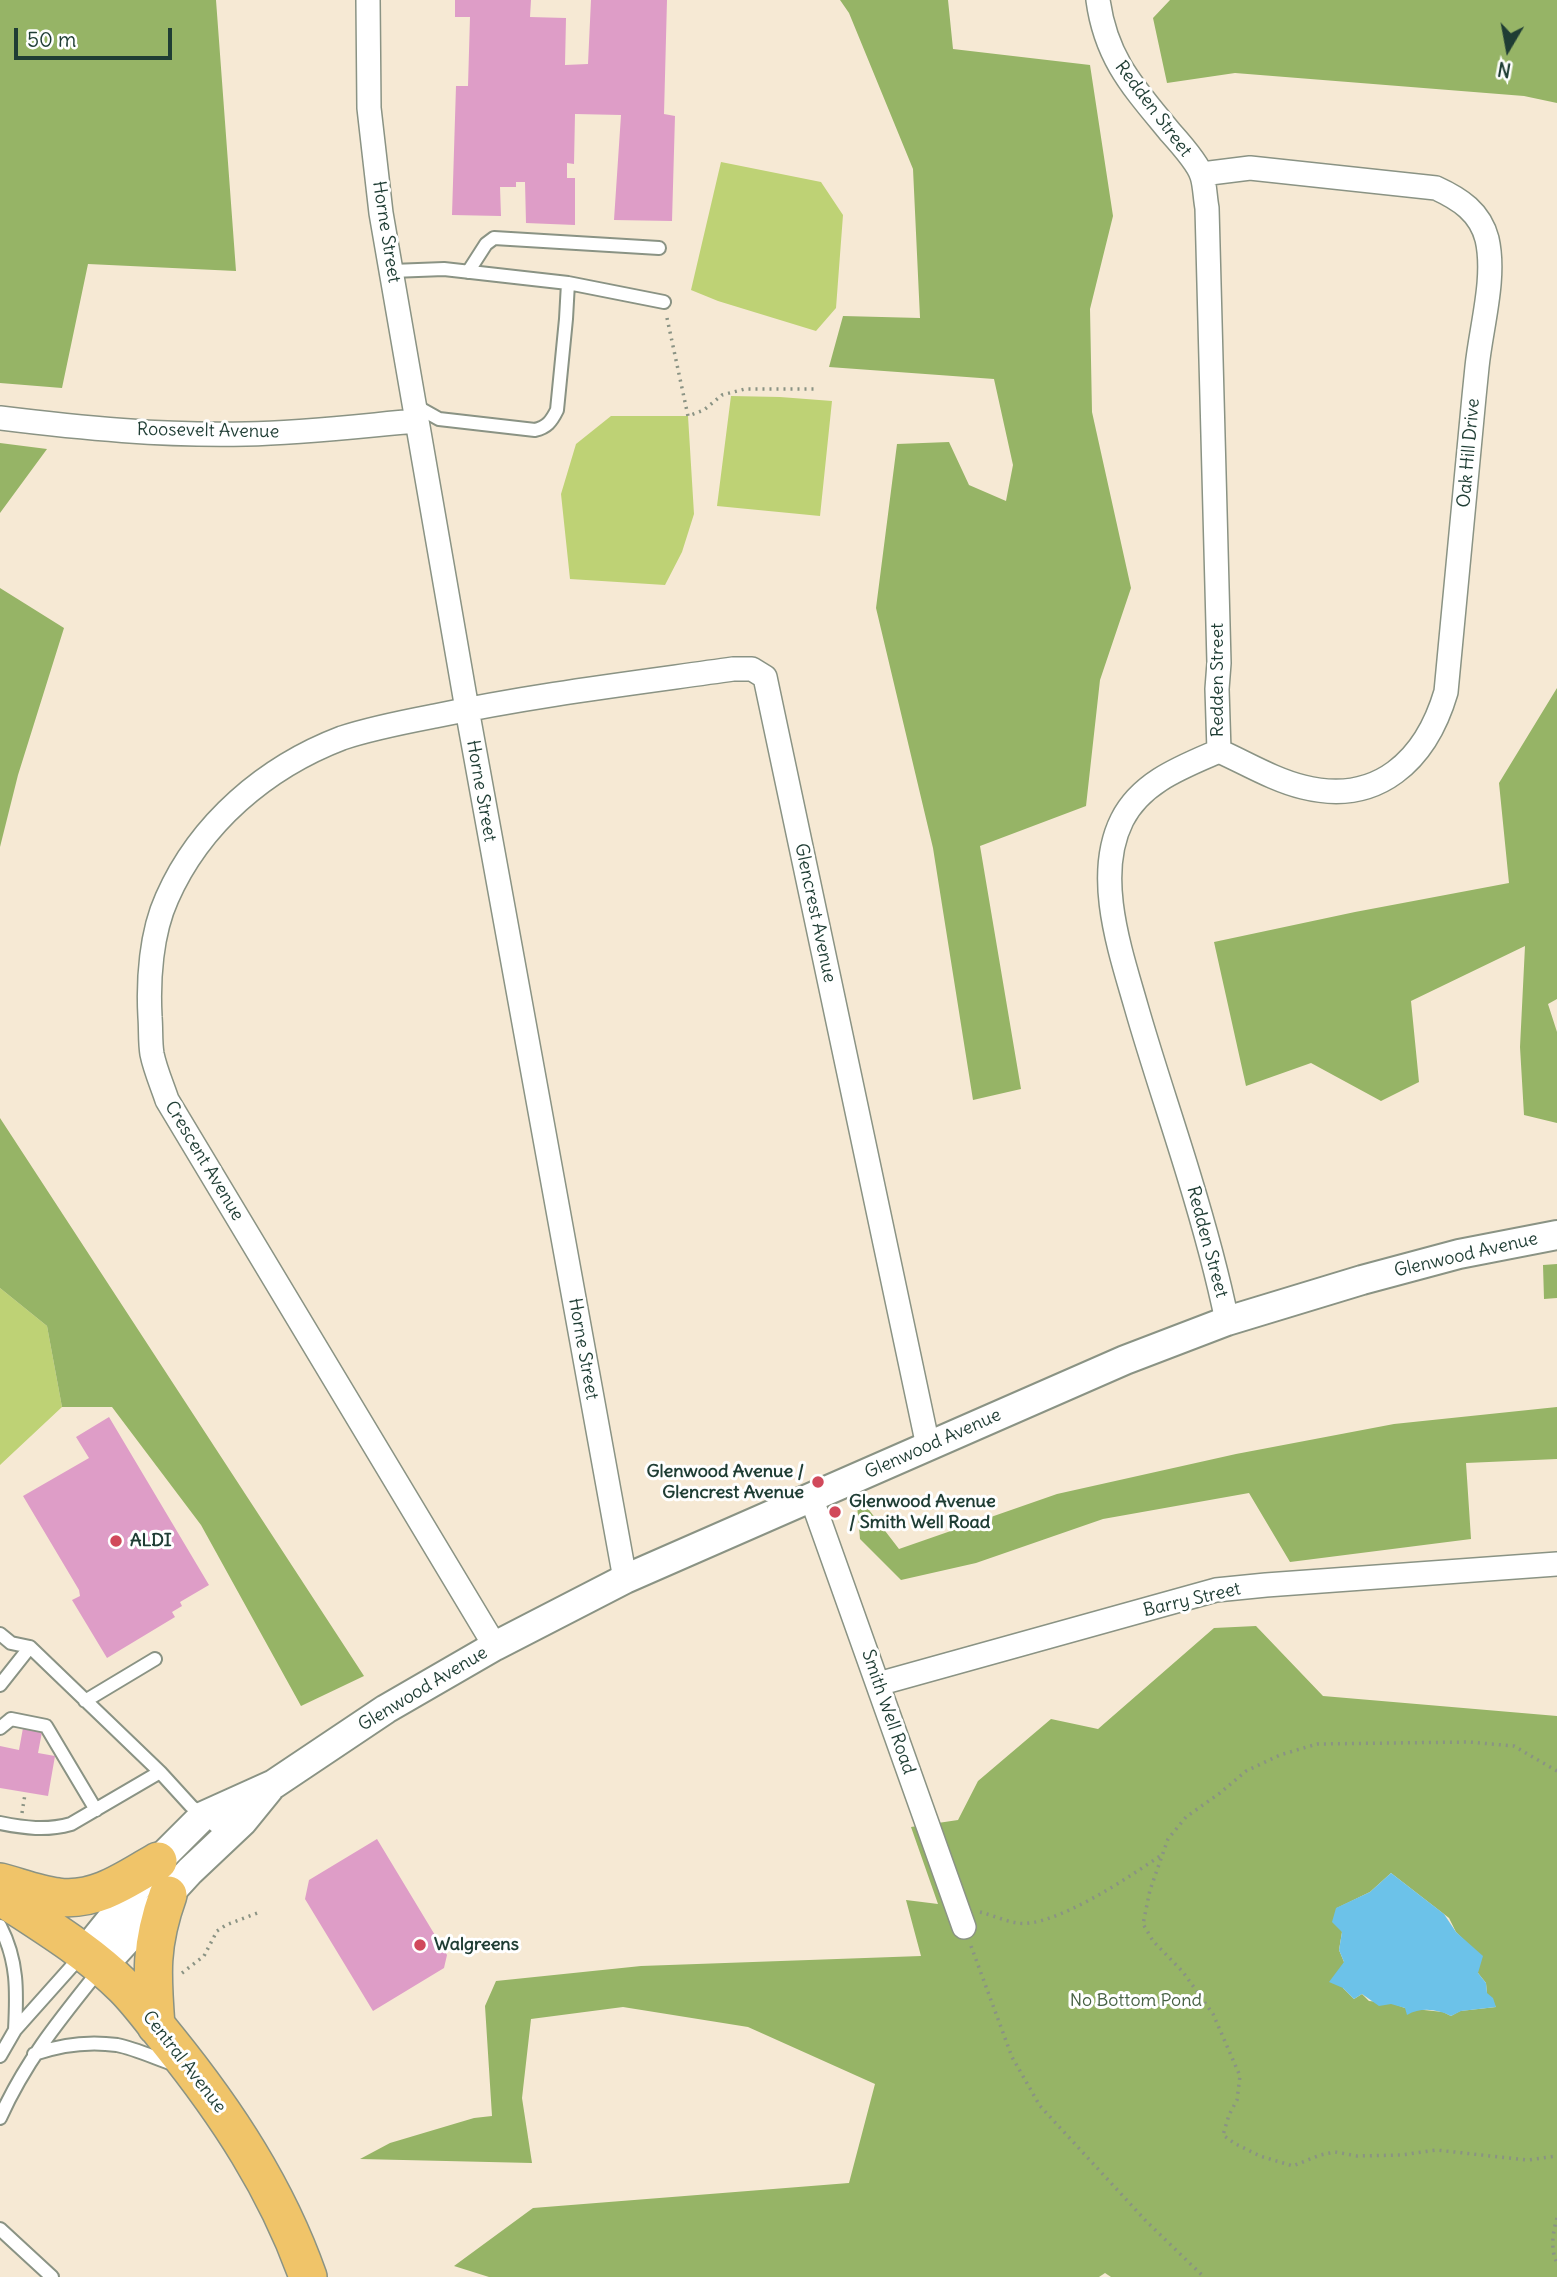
<!DOCTYPE html>
<style>
body{margin:0}
#map{position:relative;width:1557px;height:2277px;overflow:hidden;background:#f6e9d4;font-family:Delius,sans-serif}
canvas{display:block}
.north{position:absolute;left:1473px;top:14px;width:70px;height:70px;-webkit-text-stroke:5px #fff;paint-order:stroke;rotate:190deg;font-size:19px;font-weight:700;line-height:28px;text-align:center;color:#1f3d34}
.north::after{content:'';display:block;margin:auto;width:24px;height:32px;background:#1f3d34;clip-path:polygon(50% 0,100% 100%,50% 72%,0 100%)}
.scale{position:absolute;left:14px;top:28px;width:158px;height:32px;box-sizing:border-box;border:4px solid #1f3d34;border-top:0;padding-left:9px;font-size:21px;line-height:24px;white-space:nowrap;color:#1f3d34;-webkit-text-stroke:5px #fff;paint-order:stroke}
</style>
<div id="map">
<canvas width="1557" height="2277"></canvas>
<div class="north">N</div>
<div class="scale">50 m</div>
</div>
<script>
const context = document.querySelector('canvas').getContext('2d');
context.lineJoin = 'round';
function paint(path, color) { context.fillStyle = color; context.fill(path, 'evenodd'); }
function strokePath(path, color, width, dash) { context.strokeStyle = color; context.lineWidth = width; context.lineCap = dash ? 'butt' : 'round'; context.setLineDash(dash || []); context.stroke(path); }
function label(font, color, halo, rows, align = 'center') {
  context.font = font + ' Delius,sans-serif'; context.lineWidth = 6; context.setLineDash([]); context.textBaseline = 'middle'; context.strokeStyle = halo; context.fillStyle = color; for (const [text, x, y, turn = 0] of rows) {
    context.save(); context.translate(x, y); context.rotate((+turn || 0) * Math.PI / 180); context.textAlign = isNaN(turn) ? turn : align; if (halo) context.strokeText(text, 0, 0); context.fillText(text, 0, 0); context.restore();
  }
}
const green = new Path2D(`
 M721,162L821,182L843,215L836,308L816,331L718,301L691,290Z
 M731,396L780,397L832,401L820,516L717,506Z
 M611,416H688L694,514L682,552L665,585L570,579L561,494L576,444Z
 M0,1288L47,1326L62,1407L0,1465Z`);
const forest = new Path2D(`
 M0,0H216L236,271L88,264L62,388L0,383Z
 M840,0H948L953,49L1090,65L1113,216L1090,309L1092,412L1131,588L1100,680L1086,806L980,846L1021,1089L973,1100L933,848L876,608L897,444L949,442L969,485L1006,501L1013,465L994,379L829,367L843,316L920,318L913,169L849,13Z
 M1170,0H1557V103L1524,96L1235,73L1167,83L1153,18Z
 M0,443L47,449L0,513Z
 M0,588L64,628L18,775L0,847Z
 M1557,688V999L1548,1004L1557,1032V1123L1524,1115L1520,1047L1525,946L1411,1001L1419,1082L1381,1101L1311,1063L1246,1086L1214,942L1355,912L1509,883L1499,783Z
 M0,1118L364,1676L301,1706L201,1525L112,1407H62L47,1326L0,1288Z
 M1557,1264V1298L1544,1299L1543,1265Z
 M1557,1407V1459L1466,1463L1471,1539L1290,1562L1249,1493L1103,1519L976,1563L901,1580L860,1539L856,1493L899,1549L1057,1494L1236,1454L1394,1424Z
 M1256,1626L1323,1696L1557,1716V2277H1111L1105,2273L1099,2277H489L454,2266L533,2208L849,2183L875,2084L748,2027L623,2007L531,2019L522,2098L532,2163L360,2159L390,2143L474,2118L492,2116L485,2006L496,1981L641,1966L921,1956L906,1900L938,1904L911,1827L958,1820L978,1781L1051,1719L1098,1729L1214,1628ZM1391,1873L1449,1918L1456,1932L1465,1941L1478,1973L1486,1983L1487,1994L1496,2007L1460,2011L1451,2016L1443,2012L1405,2008L1391,2003L1369,2001L1362,1994L1354,1999L1343,1988L1344,1962L1339,1950L1342,1932L1337,1908L1370,1892Z`);
const water = new Path2D(`
 M1391,1873L1444,1914L1456,1932L1483,1956L1478,1973L1486,1983L1487,1993L1493,1998L1496,2007L1461,2011L1451,2016C1437,2009 1421,2007 1407,2015L1405,2008L1391,2004L1379,2006L1362,1994L1354,1999L1343,1988L1329,1982L1344,1962L1339,1950L1342,1932L1332,1922L1336,1908L1370,1892Z`);
const building = new Path2D(`
 M455,0H531L530,17L566,18L565,65L588,64L591,0H667L664,114L675,116L672,221L614,220L621,115L575,114L574,164L567,163V178H575V225L526,223L525,182H516V187H500L501,216L452,215L456,86H468L470,17H455Z
 M109,1417L209,1585L180,1602L182,1606L172,1612L175,1617L107,1658L72,1600L80,1596L79,1590L23,1496L89,1458L76,1437Z
 M23,1728L42,1732L38,1753L55,1756L48,1796L0,1788V1746L19,1750Z
 M377,1839L447,1955L444,1968L373,2011L305,1899L309,1880Z`);
const path = new Path2D(`
 M667,318L688,416L704,410L722,395L745,389H818
 M1557,1771L1514,1746L1469,1742L1317,1744L1280,1755L1246,1771L1220,1793L1186,1817L1168,1839L1150,1890L1143,1924L1153,1941L1183,1972L1213,2014L1240,2076L1237,2100L1229,2115L1223,2135L1234,2143L1260,2156L1293,2166L1320,2155L1335,2152L1357,2156L1401,2155L1436,2150L1528,2160L1557,2156
 M22,1813L25,1794
 M980,1912C992,1915 1005,1921 1017,1923C1053,1929 1132,1875 1163,1854
 M971,1946L1012,2057L1040,2106L1146,2221L1204,2277
 M182,1973L204,1956L217,1931L226,1925L260,1912
 M1557,2218C1553,2232 1550,2249 1557,2263`);
const service = new Path2D(`
 M392,271L444,269L568,283L566,319L557,410C551,422 547,427 535,430L439,419L414,405
 M468,272L486,244L494,238L659,248
 M568,283L664,302
 M0,1634L11,1643L30,1647
 M0,1685L30,1647L160,1772L191,1806L227,1836
 M85,1701L155,1659
 M0,1728L11,1719L46,1726L96,1810
 M0,1823C25,1828 46,1831 71,1824L160,1772
 M0,1926C18,1961 17,1991 15,2030
 M34,2054C60,2045 89,2041 117,2045C137,2049 157,2059 176,2065
 M0,2056L15,2030L81,1956
 M0,2118C26,2060 61,2018 101,1968
 M0,2229L52,2277`);
const minor = new Path2D(`
 M368,0L369,108L381,213L467,709L625,1579
 M1098,0C1106,59 1134,88 1170,132C1179,142 1198,163 1202,176C1205,185 1205,198 1207,208L1219,663L1217,689L1219,751
 M1202,174L1250,168L1436,188C1460,199 1480,212 1487,239C1496,278 1481,327 1477,367C1466,475 1456,583 1446,692C1426,760 1378,806 1303,787C1274,780 1246,763 1219,751
 M0,418C81,428 164,436 246,434C303,433 360,426 416,421
 M1219,751C1182,767 1141,782 1122,820C1094,876 1120,950 1136,1006C1152,1062 1171,1117 1188,1173C1203,1222 1217,1272 1227,1321
 M811,1497L964,1927
 M495,1646L167,1100C162,1085 155,1069 152,1054C150,1042 151,1029 150,1017C148,980 151,933 167,898C200,823 266,767 342,738C372,728 404,722 435,716C533,695 634,683 733,669H752L765,677L928,1446
 M878,1684L1216,1590L1266,1585L1557,1564`);
const tertiary = new Path2D(`
 M84,1953L158,1861L203,1816L274,1784L386,1709L495,1646L625,1579L1125,1360L1227,1321L1362,1280L1459,1254L1557,1235
 M101,1968L190,1871L243,1821L269,1789`);
const primary = new Path2D(`
 M0,1882C19,1887 39,1895 58,1897C96,1902 127,1879 158,1861
 M0,1896C42,1924 88,1951 124,1987C140,2003 154,2023 168,2040C227,2113 277,2189 308,2277
 M156,2026C152,1974 150,1945 168,1895`);
const markers = [
 [818,1482,7,"#d1495b"],
 [835,1512,7,"#d1495b"],
 [116,1541,7,"#d1495b"],
 [420,1945,7,"#d1495b"]
];
const streetNames = [
 ["Redden Street",1153,109,53],
 ["Horne Street",386,232,81],
 ["Roosevelt Avenue",208,431,1],
 ["Oak Hill Drive",1469,453,-85],
 ["Redden Street",1218,680,-90],
 ["Horne Street",481,791,80],
 ["Glencrest Avenue",815,913,78],
 ["Crescent Avenue",204,1161,59],
 ["Redden Street",1207,1242,75],
 ["Glenwood Avenue",1466,1255,-13],
 ["Horne Street",583,1349,80],
 ["Glenwood Avenue",933,1444,-24],
 ["Barry Street",1192,1600,-13],
 ["Glenwood Avenue",423,1689,-31],
 ["Smith Well Road",888,1712,71],
 ["Central Avenue",184,2062,52]
];
const poiNames = [
 ["Glenwood Avenue /",804,1472,"right"],
 ["Glencrest Avenue",804,1493,"right"],
 ["Glenwood Avenue",849,1502],
 ["/ Smith Well Road",849,1523],
 ["ALDI",130,1541],
 ["Walgreens",434,1945]
];
const parkNames = [
 ["No Bottom Pond",1136,2001]
];
paint(green, '#bed275');
paint(forest, '#96b466');
paint(water, '#6cc2e9');
paint(building, '#de9dc7');
strokePath(service, '#8a9384', 16);
strokePath(minor, '#8a9384', 26);
strokePath(tertiary, '#8a9384', 32);
strokePath(primary, '#8a9384', 40);
strokePath(path, '#8a9384', 3.5, [2, 5]);
strokePath(service, '#fff', 12);
strokePath(minor, '#fff', 23);
strokePath(tertiary, '#fff', 28);
strokePath(primary, '#f0c469', 37);
for (const [x, y, r, color] of markers) { const dot = new Path2D(); dot.arc(x, y, r, 0, 2 * Math.PI); context.fillStyle = color; context.fill(dot); strokePath(dot, '#fff', 2.5); }
label('18px', '#1f3d34', '#fff', streetNames);
label('bold 18px', '#1f3d34', '#fff', poiNames, 'left');
label('18px', '#476244', '#fff', parkNames);
</script>
